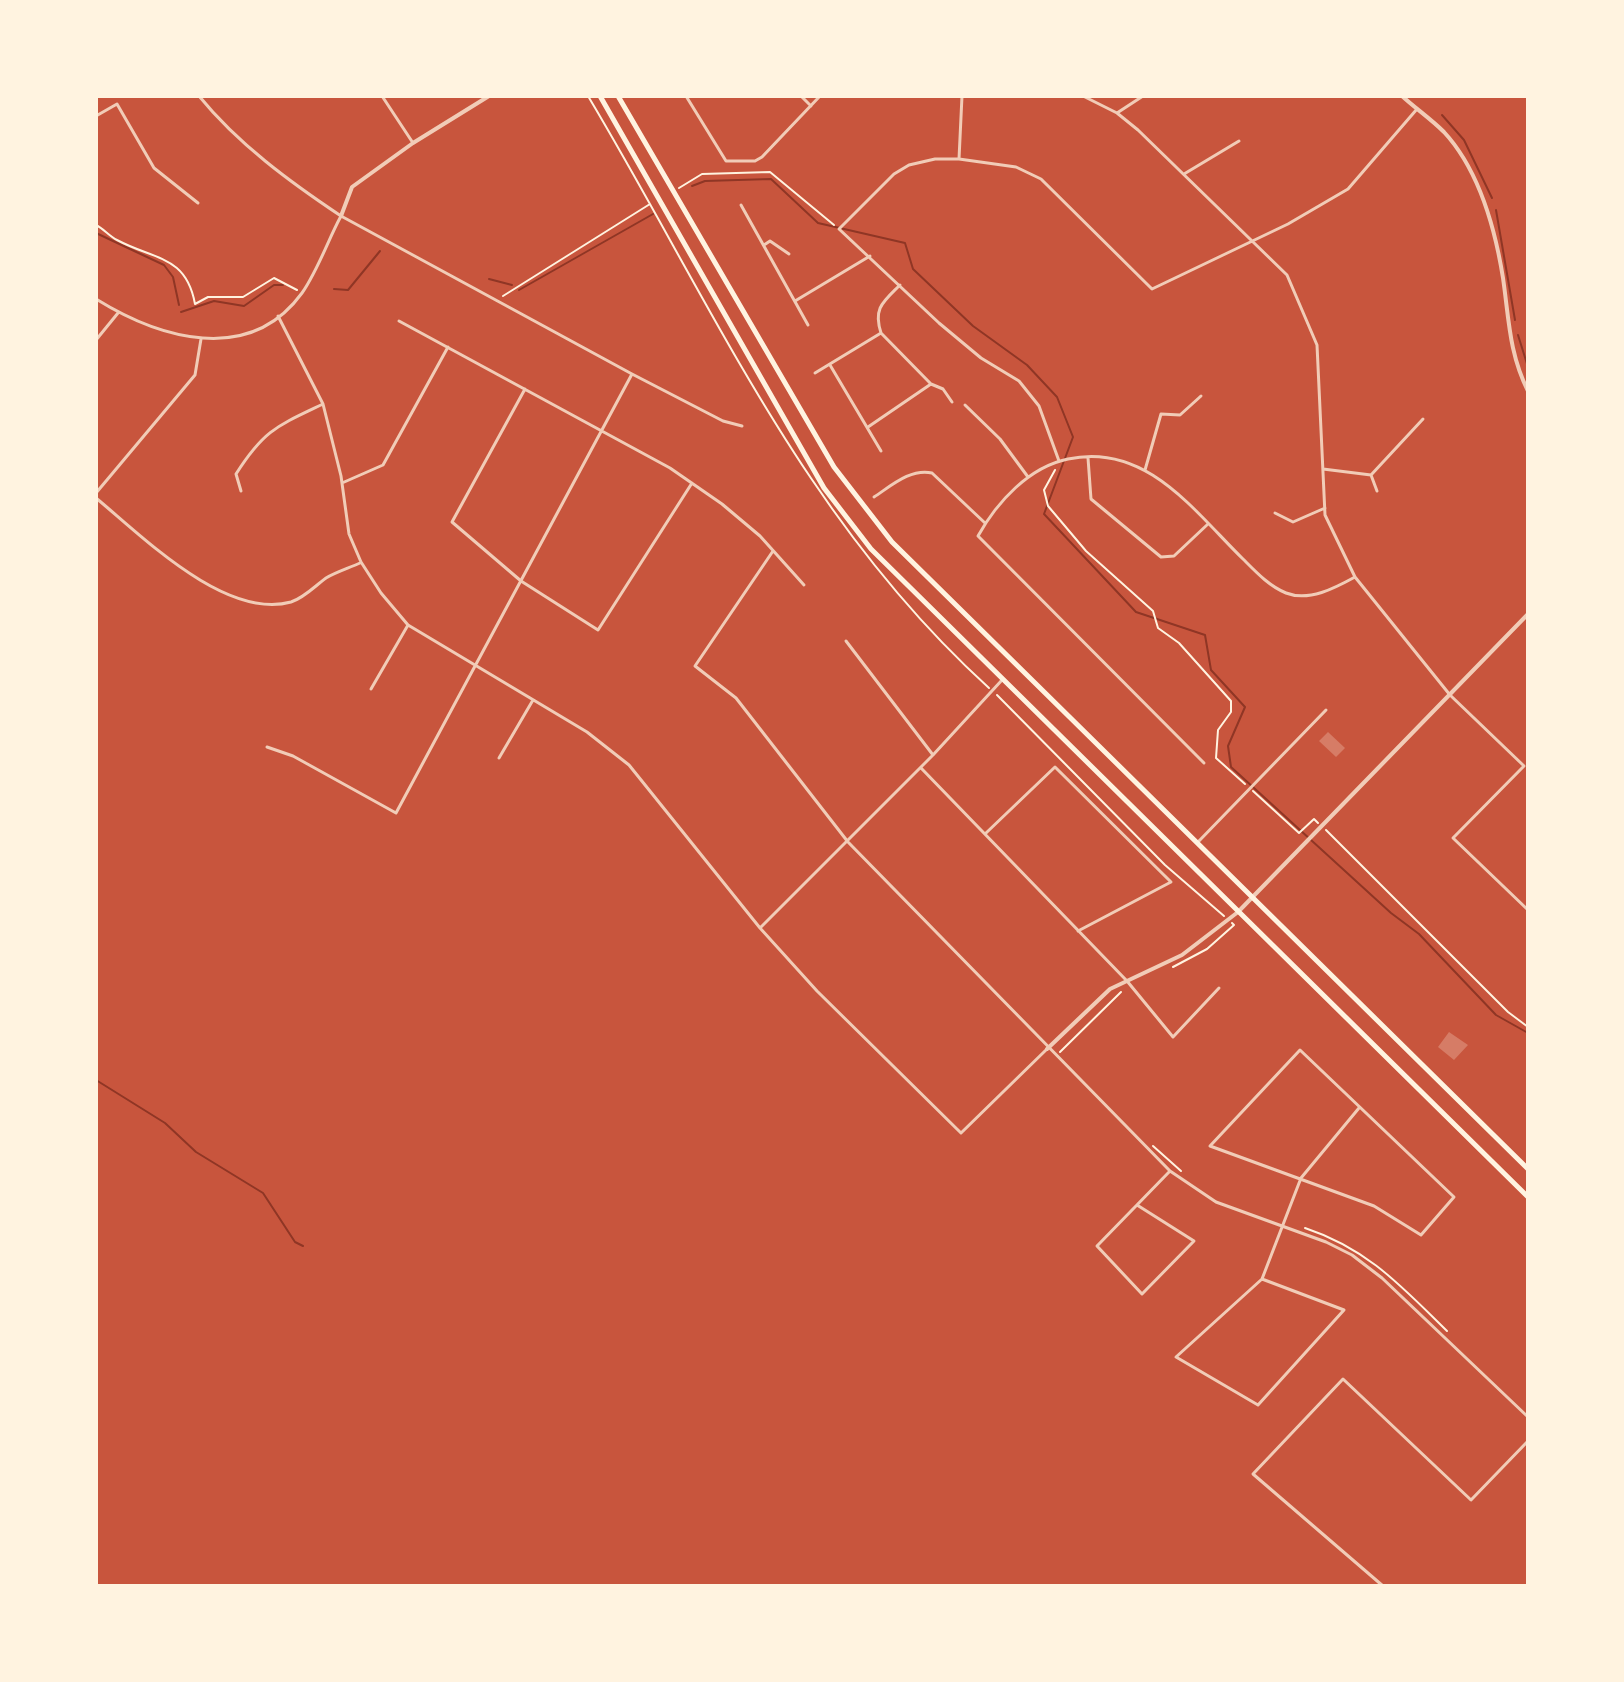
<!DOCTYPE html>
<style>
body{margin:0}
#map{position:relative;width:1624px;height:1682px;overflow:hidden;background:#c8553d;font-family:"Public Sans",sans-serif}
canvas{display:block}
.frame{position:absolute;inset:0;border:98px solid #fff3e0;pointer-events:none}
</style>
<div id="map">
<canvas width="1624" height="1682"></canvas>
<div class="frame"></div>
</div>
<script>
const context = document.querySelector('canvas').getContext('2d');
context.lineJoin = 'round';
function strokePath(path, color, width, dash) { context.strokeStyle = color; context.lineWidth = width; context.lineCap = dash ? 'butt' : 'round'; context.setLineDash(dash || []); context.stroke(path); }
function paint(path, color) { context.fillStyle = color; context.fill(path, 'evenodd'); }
const stream = new Path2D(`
 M1442,115L1464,140L1492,198
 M692,186L705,181L771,179L818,223L905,243L913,269L973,326L1027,365L1057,397L1073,437L1044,514L1136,612L1205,635L1211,670L1245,707L1228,746L1231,767L1391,913L1419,934L1496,1015L1528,1033
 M1496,210L1515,320
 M96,233L164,265L173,277L179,305
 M489,279L512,285
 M334,289L348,290L380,251
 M519,290L653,214
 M181,312L214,301L244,306L274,285H283
 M1518,335L1528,367
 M96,1080L165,1123L196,1152L263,1193L295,1242L303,1246`);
const building = new Path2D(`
 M1328,732L1345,748L1336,757L1319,741Z
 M1449,1032L1468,1045L1454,1060L1438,1047Z`);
const path = new Path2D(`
 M588,96C714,307 803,519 989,688
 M679,188L702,174L770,172L834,225
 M96,225C104,229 109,236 117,240C154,260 186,255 195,304L208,297H243L274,278L297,290
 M503,296L650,204
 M1055,470L1044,490L1048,506L1086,551L1153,611L1158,628L1179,643L1231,701V712L1218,730L1216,758L1245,784
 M997,695L1165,865L1224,916
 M1253,791L1299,833L1314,819L1318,823
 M1326,830L1508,1012L1528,1027
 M1173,967L1207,949L1234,925L1232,923
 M1060,1052L1121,992
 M1153,1146L1181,1171
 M1305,1228C1368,1249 1401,1286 1447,1331`);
const minor = new Path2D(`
 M199,96C238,144 290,182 341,216L632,374L723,421L742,426
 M382,96L413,143
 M686,96L726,161H755L762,157L820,96
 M801,96L811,106
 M1083,96L1117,113L1138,130L1287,275L1317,345L1325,515L1355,577L1450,695L1524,766L1453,838L1528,910
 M1117,113L1143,96
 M96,116L117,104L154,168L198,203
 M959,159L962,96
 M1184,174L1239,141
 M741,205L808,325
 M764,245L770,241L789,254
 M96,299C159,338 249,366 302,293C318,270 328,240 341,216
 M795,301L870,256
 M278,316L323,404L341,476L349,534L361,562L381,593L408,625L587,732L629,765L760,928L817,991L961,1133L1047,1049
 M399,321L670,468L722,504L760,536L804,585
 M881,333C873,308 883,302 900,285
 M96,340L118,313
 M830,365L881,451
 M815,373L881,333L931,384
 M525,389L452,522L521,581L598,630L692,483
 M965,405L1000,439L1028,477
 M868,427L931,384L943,389L952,402
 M1088,458L1091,499L1161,557L1174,556L1208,524
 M1059,461L1039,406L1019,381L981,358L939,323L839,229L894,174L909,165L935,159H959L1016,167L1041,179L1152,289L1288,224L1348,189L1417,109
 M1323,469L1371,475L1423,419
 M1145,470L1161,414L1180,415L1201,396
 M1371,475L1377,491
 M342,483L383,465L448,347
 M241,491L236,474C264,430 277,426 323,404
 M96,493L195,375L201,339
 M874,497C891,486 911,468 932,473L985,523
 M96,498C142,536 225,620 291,602C304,598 315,586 326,578C336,572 349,568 360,563
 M1275,513L1293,522L1325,508
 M773,551L695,666L736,698L848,842L1170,1171L1216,1202L1326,1242L1352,1255L1382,1278L1528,1417
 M846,641L933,755
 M371,689L408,625
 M267,747L293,756L396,813L632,374
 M499,758L533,700
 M1204,763L978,536C997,502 1029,467 1068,459C1146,442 1194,511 1243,559C1256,572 1269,586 1286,593C1309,602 1335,588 1355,577
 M921,768L1127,981L1173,1037L1219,988
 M986,833L1055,767L1171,882L1078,931
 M1198,842L1326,710
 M761,927L933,755L1002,680
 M1300,1050L1454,1197L1421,1235L1374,1206L1210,1146Z
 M1137,1205L1194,1241L1142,1294L1097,1246L1170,1171
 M1262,1279L1344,1310L1258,1405L1176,1357L1262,1279L1301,1178L1359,1108
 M1383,1586L1253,1474L1343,1379L1471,1500L1528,1441`);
const tertiary = new Path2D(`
 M1402,96C1415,108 1431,119 1444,132C1479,170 1495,228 1503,278C1509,319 1509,353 1528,391
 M341,216L352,187L413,143L489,96
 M1047,1049L1110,989L1182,955L1238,912L1528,614`);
const secondary = new Path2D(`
 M600,96L824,488L871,549L1528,1197
 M618,96L834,467L892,542L1528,1169`);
strokePath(stream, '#8f3625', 2);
paint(building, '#d67c66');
strokePath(path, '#fff3e0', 2);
strokePath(minor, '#f1ccb7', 3);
strokePath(tertiary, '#f1ccb7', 4);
strokePath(secondary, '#fff3e0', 5);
</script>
